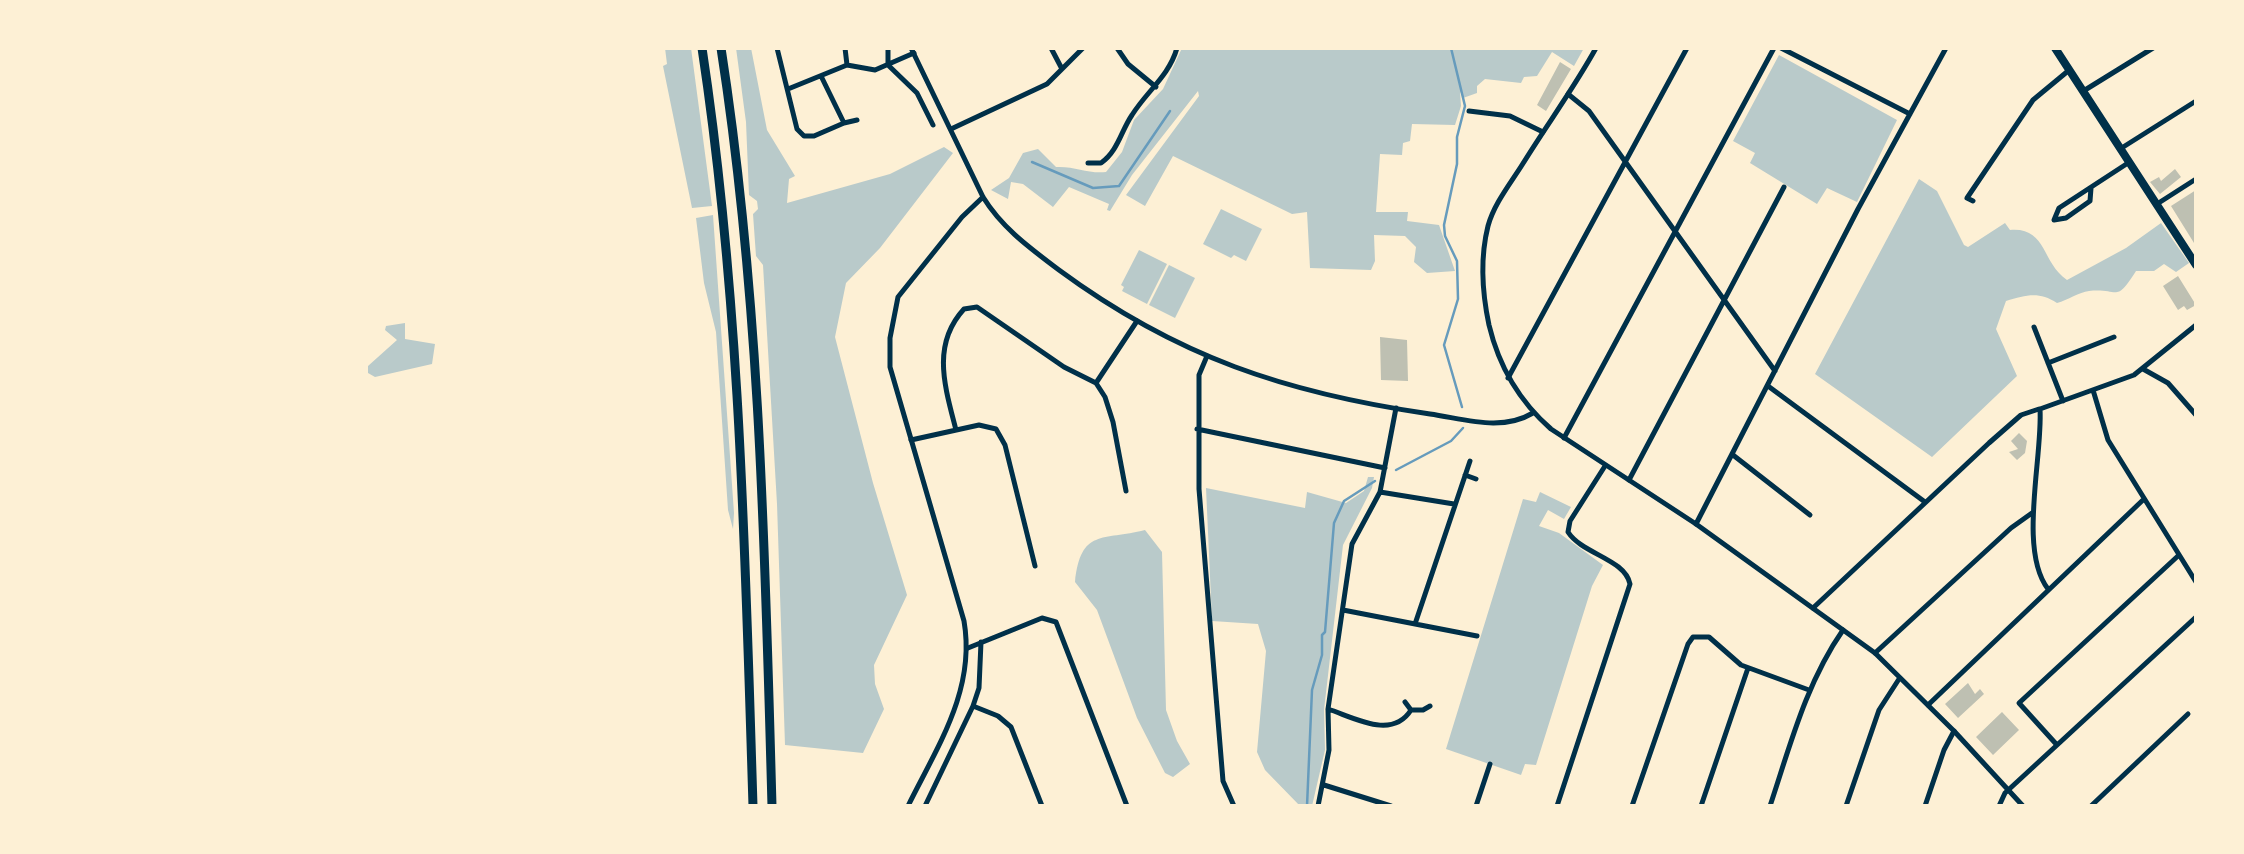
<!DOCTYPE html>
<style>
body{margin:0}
#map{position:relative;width:2244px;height:854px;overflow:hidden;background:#fdf0d5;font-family:Signika,sans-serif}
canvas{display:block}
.frame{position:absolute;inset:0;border:50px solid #fdf0d5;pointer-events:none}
</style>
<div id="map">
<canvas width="2244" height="854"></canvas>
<div class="frame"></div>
</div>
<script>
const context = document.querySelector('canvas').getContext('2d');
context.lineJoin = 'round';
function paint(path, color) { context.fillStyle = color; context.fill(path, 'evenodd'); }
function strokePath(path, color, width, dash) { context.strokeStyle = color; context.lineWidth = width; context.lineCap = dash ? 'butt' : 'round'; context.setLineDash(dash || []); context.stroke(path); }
const green = new Path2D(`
 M665,48H691L712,206L692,208L663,66L667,64Z
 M736,48H751L767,130L795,176L789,179L787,203L890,174L944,147L953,153L880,248L846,283L835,337L873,483L907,595L874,665L875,684L884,709L863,753L785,745L777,504L763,265L756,256L753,214L758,209L757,201L749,195L746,122Z
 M1182,48H1584L1574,66L1552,52L1537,76L1524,77L1521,83L1485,79L1477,86V93L1463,98L1460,91L1461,106L1455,125L1412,124L1410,141L1403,143L1402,155L1380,154L1376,212H1408L1407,221L1439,225L1455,271L1427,273L1414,262L1416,247L1405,236L1374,235L1375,261L1371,270L1310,268L1307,212L1292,214L1173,156L1145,206L1126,195L1199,96L1198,91L1132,175L1110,211L1107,210L1109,204L1069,187L1053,207L1023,184L1011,182L1008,199L991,190L1009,178L1023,153L1038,149L1056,167C1075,166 1088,174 1106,172L1122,152L1134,120L1163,89Z
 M1779,55L1897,120L1857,202L1827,188L1817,204L1750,163L1755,153L1733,141Z
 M1919,179L1937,191L1964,245L1968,247L2005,223L2010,230C2047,227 2041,262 2067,280L2126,248L2161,223L2189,263L2176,272L2164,264L2154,271H2136C2115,304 2120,288 2089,291C2079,292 2068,300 2057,303C2039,291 2026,295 2006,301L1996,329L2017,376L1932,457L1815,374Z
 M1221,209L1262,229L1246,261L1234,255L1231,258L1203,244Z
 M713,215L734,513L733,529L728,510L716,332L704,283L696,218Z
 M1139,250L1167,264L1147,304L1122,291L1124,287L1121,285Z
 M1169,265L1195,278L1175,318L1149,305Z
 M405,323V339L435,344L432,364L375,377L368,373V366L397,340L385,330L386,326Z
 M1368,477H1374L1372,488L1343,545L1324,710L1325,750L1312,806H1300L1265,770L1257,752L1266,651L1258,624L1212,621L1206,488L1305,508L1307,492L1346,503L1364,491Z
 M1540,492L1571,507L1564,519L1548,510L1539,526L1559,533L1603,565L1592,586L1536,765L1525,764L1521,775L1446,749L1523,499L1536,502Z
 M1145,530L1162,552L1166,710L1177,741L1190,764L1173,777L1165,773L1137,718L1097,610L1075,582C1081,528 1102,541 1145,530Z`);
const stream = new Path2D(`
 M1451,48L1465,106L1457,137V164L1444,225L1445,236L1457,261L1458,299L1444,345L1462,407
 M1032,162L1093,188L1119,186L1170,111
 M1396,470L1451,441L1463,428
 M1307,806L1312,690L1322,655V635L1325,632L1334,523L1344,501L1375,481`);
const building = new Path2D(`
 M1560,62L1571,69L1546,111L1537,105Z
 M2175,169L2181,177L2160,194L2150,182L2159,177L2161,181Z
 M2196,190V241L2194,243L2171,206Z
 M2178,276L2196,305L2187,310L2184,306L2178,310L2163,286Z
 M1380,337L1407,340L1408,381L1381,380Z
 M2019,433L2027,441L2025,453L2017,460L2009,452L2018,449L2011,441Z
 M1968,683L1975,694L1980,689L1984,694L1958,718L1945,704Z
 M2002,712L2019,730L1993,755L1976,737Z`);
const minor = new Path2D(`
 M777,48L797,129L804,136H814L844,123L822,78
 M845,48L847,65
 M888,48V65L917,93L933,125
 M1051,48L1062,69
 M1117,48L1128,64L1156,87
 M1781,48L1910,114
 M788,89L847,65L875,70L914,53
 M2085,90L2153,48
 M1568,94L1589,111L1775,371
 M1469,111L1510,116L1543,132
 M844,123L857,120
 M951,129L1047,84L1083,48
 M2120,149L2196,101
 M1088,163H1101C1118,151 1121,131 1132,115C1147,91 1169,76 1177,48
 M2091,188L2090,201L2066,218L2054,220L2059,208L2128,163
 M1973,201L1967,198L2033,100L2068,71
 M2157,204L2196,179
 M2034,327L2063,401
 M1207,356L1199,375V489L1223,781L1234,806
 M2048,363L2114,337
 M2143,369L2168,383L2196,415
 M1508,378L1687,48
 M1096,383L1137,321
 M1768,386L1925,502
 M2093,390L2108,440L2196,582
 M1197,429L1385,468
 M956,430C945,387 931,345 964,309L977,307L1064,367L1096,383L1105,397L1113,422L1126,491
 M1564,438L1774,48
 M911,440L979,425L996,429L1005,445L1035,566
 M1733,455L1810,515
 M1465,475L1476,479
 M1629,480L1784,187
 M1380,492L1454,504
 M1696,524L1858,209L1946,48
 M2048,589C2018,550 2043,456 2040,409L2134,375L2196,325
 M1813,608L1989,443L2021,415L2039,409
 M1343,610L1477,636
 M1415,624L1470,461
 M968,648L1042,618L1056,622L1127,806
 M1875,653L2011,528L2032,513
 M1928,705L2144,499
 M973,706L998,716L1011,727L1042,806
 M1328,709C1355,718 1392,740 1411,710L1405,702
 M1411,710H1423L1430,706
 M2057,745L2019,703L2179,555
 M1324,785L1391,806
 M925,806L973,706L979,688L981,642
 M1318,806L1329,750L1328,709L1352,544L1380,492L1396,408
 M1476,806L1490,764
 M1557,806L1630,584C1625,559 1582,554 1568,532L1570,521L1605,466
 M1632,806L1688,644L1693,637H1709L1741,665L1809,690
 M1701,806L1748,668
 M1770,806C1790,746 1806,683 1843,630
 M1925,806L1944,750L1954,731
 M1999,806L2005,793L2196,617
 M2091,806L2188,714`);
const tertiary = new Path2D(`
 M911,48L983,197C1002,228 1030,248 1059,270C1177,357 1286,393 1430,414C1465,419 1501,432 1533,413
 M1596,48C1574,88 1546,126 1522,165C1510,184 1494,204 1488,226C1480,258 1482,292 1489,325C1499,367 1519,401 1551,429L1696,524L1875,653L1954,731L2023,806
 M908,806C937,747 976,690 964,621L890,367V338L898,297L962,217L983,197
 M1846,806L1879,710L1899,679`);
const primary = new Path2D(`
 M2055,48L2196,265`);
const motorway = new Path2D(`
 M702,48C740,299 745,552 753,806
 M721,48C760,299 765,553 772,806`);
paint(green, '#b9caca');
strokePath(stream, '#669bbc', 2.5);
paint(building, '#bec0b2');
strokePath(minor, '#003049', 5);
strokePath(tertiary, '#003049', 5);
strokePath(primary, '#003049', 8);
strokePath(motorway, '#003049', 9);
</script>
